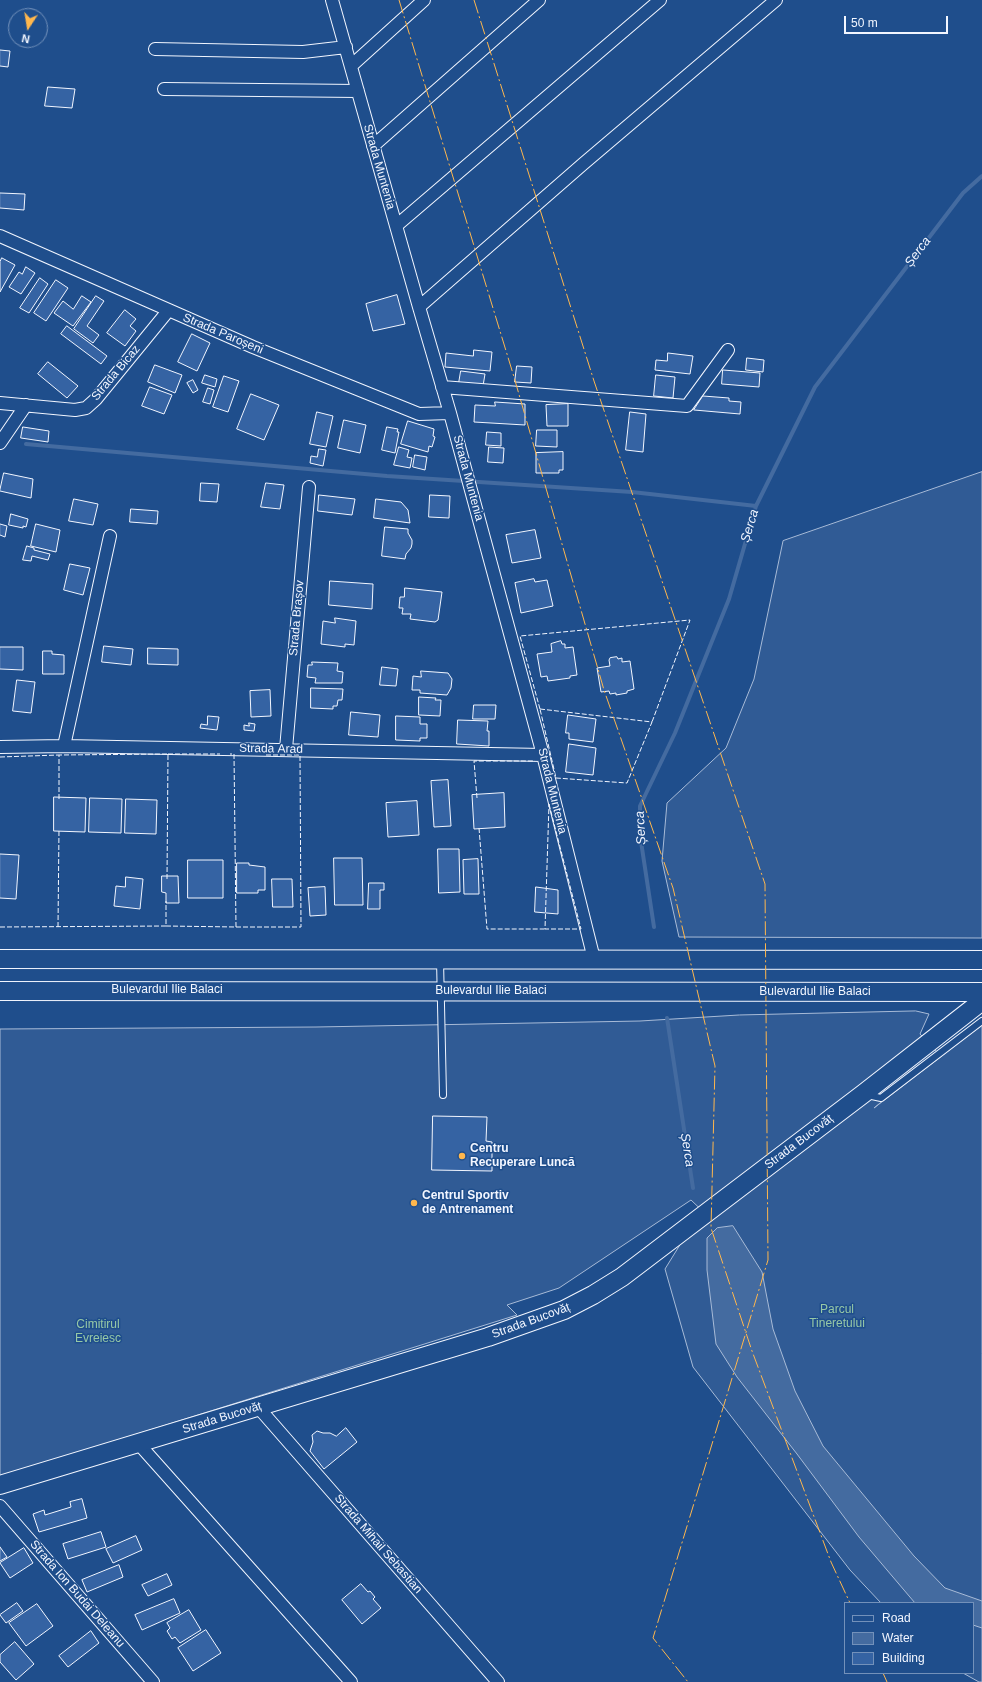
<!DOCTYPE html>
<meta charset="utf-8">
<style>
body{margin:0}
#map{position:relative;width:982px;height:1682px;overflow:hidden;background:#1f4e8c;font-family:Helvetica,sans-serif}
canvas{display:block}
.legend{position:absolute;left:844px;top:1602px;width:130px;height:72px;box-sizing:border-box;background:#1f4e8c;border:1px solid #7391ba;margin:0;padding:5px 7px;list-style:none;font-size:12px;color:#f2f6ff}
.legend li{display:flex;align-items:center;gap:8px;height:20px}
.legend b{width:20px;border:1px solid #7391ba}
.north{position:absolute;left:8px;top:8px;width:40px;height:40px;box-sizing:border-box;background:#1f4e8c;border:1px solid #7391ba;border-radius:50%;rotate:192deg;font-size:11px;font-weight:700;line-height:16px;text-align:center;color:#f2f6ff}
.north::after{content:'';display:block;margin:auto;width:14px;height:18px;background:#ffb74d;clip-path:polygon(50% 0,100% 100%,50% 72%,0 100%)}
.scale{position:absolute;left:844px;top:16px;width:104px;height:18px;box-sizing:border-box;border:2px solid #f2f6ff;border-top:0;padding-left:5px;font-size:12px;line-height:14px;white-space:nowrap;color:#f2f6ff;-webkit-text-stroke:3px #1f4e8c;paint-order:stroke}
</style>
<div id="map">
<canvas width="982" height="1682"></canvas>
<ul class="legend">
<li><b style="height:5px;background:#1f4e8c"></b>Road</li>
<li><b style="height:11px;background:#446ba0"></b>Water</li>
<li><b style="height:11px;background:#3563a3"></b>Building</li>
</ul>
<div class="north">N</div>
<div class="scale">50 m</div>
</div>
<script>
const context = document.querySelector('canvas').getContext('2d');
context.lineJoin = 'round';
function paint(path, color) { context.fillStyle = color; context.fill(path, 'evenodd'); }
function strokePath(path, color, width, dash) { context.strokeStyle = color; context.lineWidth = width; context.lineCap = dash ? 'butt' : 'round'; context.setLineDash(dash || []); context.stroke(path); }
function label(font, color, halo, rows, align = 'center') {
  context.font = font + ' Helvetica,sans-serif'; context.lineWidth = 3; context.setLineDash([]); context.textBaseline = 'middle'; context.strokeStyle = halo; context.fillStyle = color; for (const [text, x, y, turn = 0] of rows) {
    context.save(); context.translate(x, y); context.rotate((+turn || 0) * Math.PI / 180); context.textAlign = isNaN(turn) ? turn : align; if (halo) context.strokeText(text, 0, 0); context.fillText(text, 0, 0); context.restore();
  }
}
const built = new Path2D(`
 M982,472V938L679,937L662,861L667,803L726,748L754,679L783,541Z
 M916,1011L929,1014L920,1034L939,1054L874,1108L982,1025V1682H979L963,1673H973V1603H881L850,1570L693,1367L665,1269L686,1235L712,1220L691,1200L559,1288L507,1305L517,1315L0,1477V1029L316,1027L640,1021L739,1015Z`);
const water = new Path2D(`
 M733,1226L762,1272L773,1329L795,1391L823,1446L914,1556L945,1588L982,1601V1628L973,1625V1603H915L859,1537L797,1454L737,1377L716,1344L707,1270V1238L717,1228Z`);
const stream = new Path2D(`
 M26,444L387,476L632,492L756,506
 M654,927L640,835V806L675,733L729,599L756,506L815,387L963,193L982,176
 M667,1018L693,1188`);
const building = new Path2D(`
 M0,50L10,51L8,67L0,66Z
 M48,87L75,89L72,108L45,106Z
 M0,193L25,194L24,210L0,208Z
 M2,258L15,265L0,292V262Z
 M26,267L35,273L21,294L9,287L19,272L22,274Z
 M40,278L48,284L29,313L20,308Z
 M56,280L68,288L46,321L34,313Z
 M397,295L405,324L373,331L366,304Z
 M82,296L91,302L73,326L54,313L63,301L73,309Z
 M96,296L104,301L87,326L99,335L93,343L74,329Z
 M125,310L136,319L130,326L136,331L125,346L107,333Z
 M67,326L107,356L101,364L61,334Z
 M192,334L210,343L197,371L178,362Z
 M474,350L492,352L490,371L445,367L446,353L473,356Z
 M668,353L693,356L690,374L655,370L656,360L667,361Z
 M747,358L764,360L763,372L746,370Z
 M48,362L78,386L67,398L38,374Z
 M155,365L182,375L175,393L148,382Z
 M517,366L532,367L531,383L515,382Z
 M723,370L760,373L759,387L722,384Z
 M461,371L485,374L483,386L459,383Z
 M205,375L217,379L215,387L202,383Z
 M656,375L675,377L673,398L654,396Z
 M224,376L239,381L228,412L213,407Z
 M193,380L198,390L193,393L187,383Z
 M150,387L172,395L164,414L142,406Z
 M208,388L214,390L210,404L203,402Z
 M251,394L279,405L264,440L237,429Z
 M703,396L729,398V401L741,402L740,414L694,410Z
 M495,402L525,404V425L474,422L475,405L495,406Z
 M568,404V426H547L546,405Z
 M317,412L333,416L326,447L310,444Z
 M630,412L646,414L643,452L626,450Z
 M344,420L366,425L360,453L338,448Z
 M408,421L434,429L433,436L435,437L432,447L429,446L428,452L401,444Z
 M23,427L49,431L48,442L21,438Z
 M387,427L398,429L397,432H399L395,453L382,450Z
 M537,430H557V447L536,446Z
 M487,432L501,433V446L486,445Z
 M399,447L409,450L407,457L412,458L410,468L394,465Z
 M489,447L504,448L503,463L488,462Z
 M319,449L326,450L323,466L310,463L311,456L317,457Z
 M563,452V470H559V473H536V453Z
 M415,455L427,457L425,470L413,467Z
 M4,473L33,479L31,498L0,491Z
 M201,483L219,484L217,502L200,501Z
 M266,483L284,485L280,509L261,507Z
 M319,495L355,499L352,515L318,511Z
 M430,495L450,496L449,518L429,517Z
 M74,499L98,504L93,525L69,521Z
 M376,499L401,502L408,510L410,523L374,518Z
 M131,509L158,511L157,524L130,522Z
 M11,514L28,519L26,527L23,526V528L9,525Z
 M0,524L7,526L5,537L0,535Z
 M36,524L60,530L56,552L31,546Z
 M385,527L408,529V533L412,540V544L411,548L406,554L405,559L382,556Z
 M535,530L541,558L512,563L506,535Z
 M27,546L34,548V550L50,554L48,560L32,556L31,561L23,560Z
 M70,564L90,568L83,595L64,590Z
 M534,579L535,582L547,580L553,606L521,613L515,583Z
 M330,581L373,584L372,609L329,605Z
 M405,588L442,592L438,620L435,622L410,619L411,614H402L403,608H399L400,597H404Z
 M335,618L356,621L354,645L345,644V647L321,644L323,621L335,623Z
 M561,641L562,644H565V648L573,647L577,675L570,676V678L548,681L547,676L541,677L537,654L552,652L551,644Z
 M104,646L133,649L131,665L102,662Z
 M0,647H23V670L0,669Z
 M148,648L178,649V665L148,664Z
 M43,651H52V654L64,655V674H43Z
 M617,657L618,659L622,658V662L630,661L634,689L627,691V693L616,695V693L610,694L609,691L601,692L597,668L610,666L609,660L610,658Z
 M312,662L338,663L337,671L343,672L342,683H315L316,678L307,677L308,665H312Z
 M382,667L398,669L396,686L380,685Z
 M421,671L448,673L452,679L451,688L447,695L420,693V690H412L413,676L421,677Z
 M17,680L35,682L31,713L13,711Z
 M311,688L343,689L342,700H338L337,706H333V709L311,708Z
 M270,690L271,716L251,717L250,691Z
 M419,697L436,698L435,700H441L440,716L419,715Z
 M474,705H496L495,719H473Z
 M351,712L380,715L378,737L349,735Z
 M568,715L596,719L593,742L569,739V733H566Z
 M208,716L219,717L217,730L200,728L201,724L207,725Z
 M396,716L420,717V724H427V738H420V741L396,740Z
 M458,720L488,721L487,731H489V746L457,744Z
 M249,723L255,724L254,731L244,730V725L249,726Z
 M569,744L596,748L593,775L566,772Z
 M448,780L451,826L434,827L431,781Z
 M504,793L505,827L474,829L472,795Z
 M54,797L86,798L85,832L54,831Z
 M90,798L122,799L121,833L89,832Z
 M126,799L157,800L156,834L125,833Z
 M417,801L419,835L388,837L386,803Z
 M438,849H459L460,892L439,893Z
 M0,854L19,855L16,899L0,898Z
 M334,858H362L363,905H335Z
 M478,859L479,894H464L463,860Z
 M188,860H223V898H188Z
 M237,863H249V865L265,867V890H258V893H237Z
 M162,876H178L179,903H166V893L162,892Z
 M126,877L143,879L140,909L114,906L116,886L125,887Z
 M272,879H292L293,907H273Z
 M369,883H384V890H380V909H368Z
 M325,887L326,915L310,916L308,888Z
 M536,887L558,890V914L535,912Z
 M433,1116L487,1117L486,1141L492,1142V1171L432,1170Z
 M346,1428L357,1442L324,1469L310,1451L313,1442L312,1435L317,1431L323,1433H330L336,1436Z
 M82,1499L87,1518L39,1532L33,1514L44,1510L45,1515L71,1507L70,1502Z
 M101,1532L106,1547L68,1559L63,1544Z
 M136,1536L142,1550L113,1563L106,1549Z
 M0,1547L7,1557L0,1561Z
 M24,1548L33,1563L10,1578L0,1563Z
 M119,1565L123,1577L87,1592L82,1580Z
 M167,1574L172,1585L148,1596L142,1585Z
 M361,1584L368,1592L370,1591L375,1597L373,1599L381,1608L362,1624L342,1600Z
 M174,1599L180,1613L142,1630L135,1615Z
 M17,1603L23,1611L6,1623L0,1615Z
 M37,1604L53,1626L26,1646L9,1623Z
 M189,1610L201,1630L180,1643L175,1637L172,1639L167,1631L170,1628L167,1623Z
 M206,1630L221,1653L193,1671L178,1648Z
 M91,1631L99,1643L68,1667L59,1656Z
 M15,1642L34,1664L16,1680L0,1662V1655Z`);
const lane = new Path2D(`
 M440,960L443,1095
 M867,1095L881,1098L982,1021`);
const street = new Path2D(`
 M332,0L419,307L450,413L543,755L594,959
 M155,49L303,52L346,47
 M351,66L424,0
 M164,89L358,91
 M373,146L539,0
 M396,226L660,0
 M0,236L253,347L419,414L450,413
 M419,307L583,164L776,0
 M442,387L687,406L728,350
 M0,403L75,410L86,408L96,399L168,311
 M0,443L26,405
 M64,746L110,536
 M0,747L64,746L543,755
 M286,749L309,487
 M258,1407L498,1682
 M138,1443L351,1682
 M0,1506L153,1682`);
const secondary = new Path2D(`
 M0,959L982,960
 M0,991L982,992
 M0,1485L488,1337L564,1310L593,1295L622,1277L863,1094L982,1001`);
const fence = new Path2D(`
 M540,709L520,636L690,620L652,722
 M540,709L652,722L627,783L556,778Z
 M168,754H220
 M0,757L59,755
 M477,798L474,761H535
 M59,799V755L168,754L167,879
 M549,804L581,929H545Z
 M479,828L487,929H545
 M166,926L236,927L234,754H230
 M0,927L166,926V901
 M58,927L59,829
 M236,927H301L300,755H264`);
const power = new Path2D(`
 M399,0L514,377L604,690L673,888L715,1066L711,1228L752,1351L831,1562L850,1603
 M474,0L594,381L765,884L768,1260L653,1638L688,1682
 M883,1673L887,1682`);
const markers = [
 [462,1156,4,"#ffb74d"],
 [414,1203,4,"#ffb74d"]
];
const streetNames = [
 ["Strada Muntenia",379,167,74],
 ["Strada Paroșeni",223,334,23],
 ["Strada Bicaz",116,373,-50],
 ["Strada Muntenia",468,478,75],
 ["Strada Brașov",297,618,-85],
 ["Strada Arad",271,749,1],
 ["Strada Muntenia",552,791,76],
 ["Bulevardul Ilie Balaci",167,990],
 ["Bulevardul Ilie Balaci",491,991],
 ["Bulevardul Ilie Balaci",815,992],
 ["Strada Bucovăț",799,1142,-37],
 ["Strada Bucovăț",531,1321,-20],
 ["Strada Bucovăț",222,1418,-17],
 ["Strada Mihail Sebastian",378,1544,49],
 ["Strada Ion Budai Deleanu",77,1594,49]
];
const poiNames = [
 ["Centru",470,1149],
 ["Recuperare Luncă",470,1163],
 ["Centrul Sportiv",422,1196],
 ["de Antrenament",422,1210]
];
const parkNames = [
 ["Parcul",837,1310],
 ["Tineretului",837,1324],
 ["Cimitirul",98,1325],
 ["Evreiesc",98,1339]
];
const waterNames = [
 ["Șerca",918,252,-53],
 ["Șerca",750,526,-73],
 ["Șerca",641,828,-93],
 ["Șerca",687,1150,81]
];
paint(built, '#305b95');
strokePath(built, '#a8bbd7', 1);
paint(water, '#446ba0');
strokePath(water, '#a8bbd7', 1);
strokePath(stream, '#446ba0', 4);
paint(building, '#3563a3');
strokePath(building, '#f2f6ff', 1);
strokePath(lane, '#f2f6ff', 8);
strokePath(street, '#f2f6ff', 14);
strokePath(secondary, '#f2f6ff', 20);
strokePath(lane, '#1f4e8c', 6);
strokePath(street, '#1f4e8c', 12);
strokePath(secondary, '#1f4e8c', 18);
strokePath(fence, '#f2f6ff', 1, [5, 2]);
strokePath(power, '#ffb74d', 1, [14, 3, 2, 3]);
for (const [x, y, r, color] of markers) { const dot = new Path2D(); dot.arc(x, y, r, 0, 2 * Math.PI); context.fillStyle = color; context.fill(dot); strokePath(dot, '#1f4e8c', 1.5); }
label('12px', '#f2f6ff', '#1f4e8c', streetNames);
label('bold 12px', '#f2f6ff', '#1f4e8c', poiNames, 'left');
label('12px', '#97c8a6', '#1f4e8c', parkNames);
label('italic 13px', '#f2f6ff', '#1f4e8c', waterNames);
</script>
